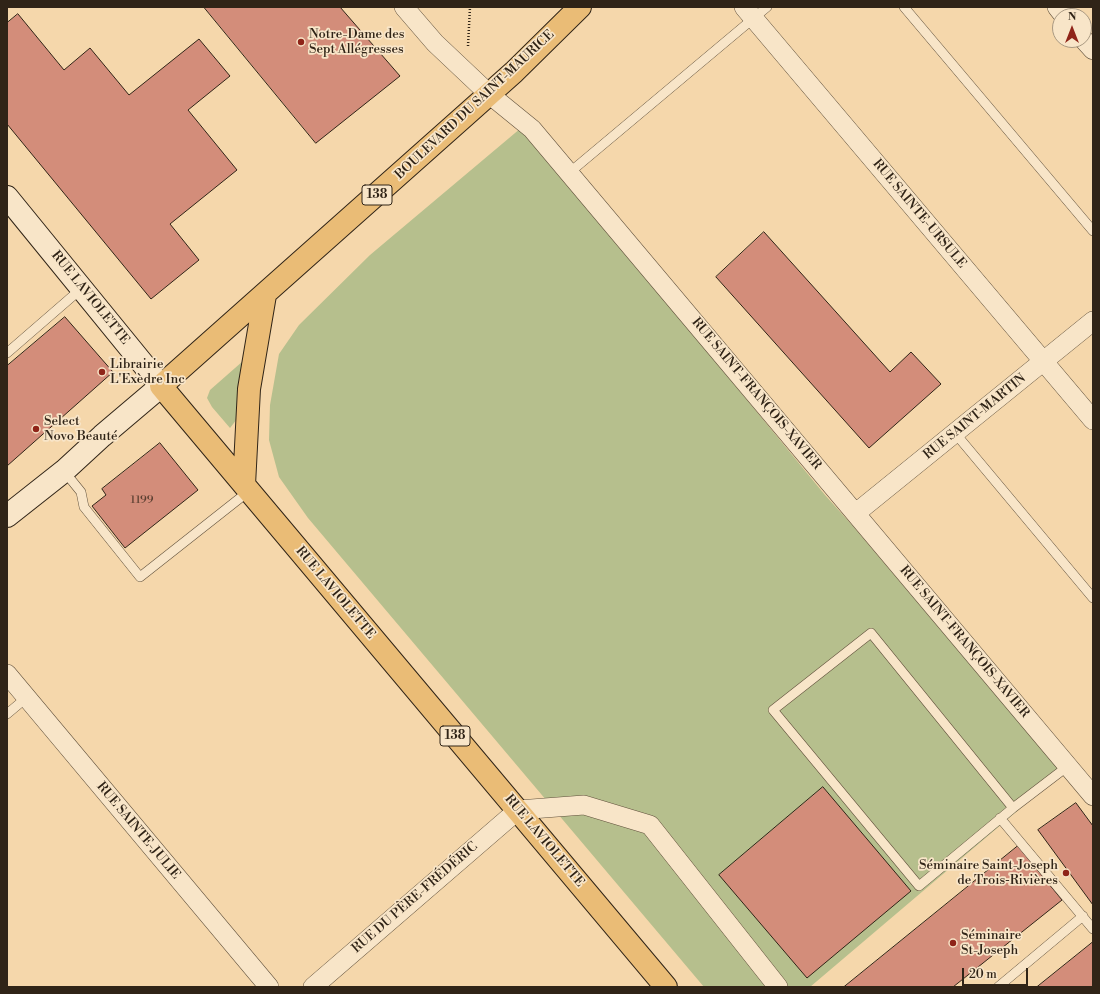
<!DOCTYPE html>
<meta charset="utf-8">
<style>
body{margin:0}
#map{position:relative;width:1100px;height:994px;overflow:hidden;background:#f5d7ab;font-family:"Libre Bodoni",serif}
canvas{display:block}
.frame{position:absolute;inset:0;border:8px solid #302417;pointer-events:none}
.north{position:absolute;left:1052px;top:8px;width:40px;height:40px;box-sizing:border-box;background:#f8e5c8;border:1px solid #a89881;border-radius:50%;rotate:0deg;font-size:11px;font-weight:700;line-height:16px;text-align:center;color:#302417}
.north::after{content:'';display:block;margin:auto;width:14px;height:18px;background:#8f2418;clip-path:polygon(50% 0,100% 100%,50% 72%,0 100%)}
.scale{position:absolute;left:962px;top:968px;width:66px;height:18px;box-sizing:border-box;border:2px solid #302417;border-top:0;padding-left:5px;font-size:12px;line-height:14px;white-space:nowrap;color:#302417;-webkit-text-stroke:3px #f8e5c8;paint-order:stroke}
</style>
<div id="map">
<canvas width="1100" height="994"></canvas>
<div class="frame"></div>
<div class="north">N</div>
<div class="scale">20 m</div>
</div>
<script>
const context = document.querySelector('canvas').getContext('2d');
context.lineJoin = 'round';
function paint(path, color) { context.fillStyle = color; context.fill(path, 'evenodd'); }
function strokePath(path, color, width, dash) { context.strokeStyle = color; context.lineWidth = width; context.lineCap = dash ? 'butt' : 'round'; context.setLineDash(dash || []); context.stroke(path); }
function label(font, color, halo, rows, align = 'center') {
  context.font = font + ' "Libre Bodoni",serif'; context.lineWidth = 3.5; context.setLineDash([]); context.textBaseline = 'middle'; context.strokeStyle = halo; context.fillStyle = color; for (const [text, x, y, turn = 0] of rows) {
    context.save(); context.translate(x, y); context.rotate((+turn || 0) * Math.PI / 180); context.textAlign = isNaN(turn) ? turn : align; if (halo) context.strokeText(text, 0, 0); context.fillText(text, 0, 0); context.restore();
  }
}
const green = new Path2D(`
 M521,128L533,139L825,495L852,525L1062,773L810,987H704L308,518L279,477L269,440L270,405L279,354L299,325L370,255Z
 M243,361L237,419L230,428L212,407L207,398L210,390Z`);
const building = new Path2D(`
 M204,7H340L400,76L316,143Z
 M18,14L64,70L90,48L129,95L199,39L230,76L188,110L237,170L170,224L199,260L151,299L7,124V23Z
 M764,232L890,372L911,352L941,384L869,448L716,277Z
 M65,317L113,372L7,466V366Z
 M160,443L198,490L125,548L92,506L106,495L102,489Z
 M823,787L911,891L807,978L719,875Z
 M1076,803L1093,826V905L1038,830Z
 M1018,846L1062,900L953,987H844Z
 M1093,942V987H1037Z`);
const path = new Path2D(`
 M468,46L470,7`);
const service = new Path2D(`
 M904,7L1093,231
 M569,173L767,7
 M7,353L82,288
 M955,433L1093,598
 M64,471L81,492L84,507L140,577L249,491
 M7,714L26,698
 M1013,808L871,633L773,710L919,886L1013,808L1068,766
 M1000,818L1093,929
 M998,987L1083,916`);
const minor = new Path2D(`
 M404,7L435,43L489,94L532,129L1093,796
 M744,7L1093,420
 M1057,7L1064,16
 M1084,40L1093,50
 M856,513L1093,321
 M7,674L269,987
 M313,987L518,810L584,805L650,825L778,987`);
const secondary = new Path2D(`
 M7,197L161,386L102,436L64,471L7,516`);
const primary = new Path2D(`
 M580,7L514,72L161,386L666,987
 M244,485L249,389L265,295`);
const markers = [
 [301,42,4,"#8f2418"],
 [102,372,4,"#8f2418"],
 [36,429,4,"#8f2418"],
 [1066,873,4,"#8f2418"],
 [953,943,4,"#8f2418"]
];
const numberNames = [
 ["1199",142,500]
];
const shields = [
 [377,195,30],
 [455,736,30]
];
const shieldNames = [
 ["138",377,195],
 ["138",455,736]
];
const poiNames = [
 ["Notre-Dame des",309,35],
 ["Sept Allégresses",309,50],
 ["Librairie",110,365],
 ["L'Exèdre Inc",110,380],
 ["Select",44,422],
 ["Novo Beauté",44,437],
 ["Séminaire Saint-Joseph",1058,866,"right"],
 ["de Trois‑Rivières",1058,881,"right"],
 ["Séminaire",961,936],
 ["St-Joseph",961,951]
];
const streetNames = [
 ["BOULEVARD DU SAINT-MAURICE",475,105,-43],
 ["RUE SAINTE-URSULE",919,214,50],
 ["RUE LAVIOLETTE",90,298,51],
 ["RUE SAINT-FRANÇOIS-XAVIER",756,394,50],
 ["RUE SAINT-MARTIN",975,417,-39],
 ["RUE LAVIOLETTE",335,593,50],
 ["RUE SAINT-FRANÇOIS-XAVIER",964,642,50],
 ["RUE SAINTE-JULIE",138,831,50],
 ["RUE LAVIOLETTE",544,841,50],
 ["RUE DU PÈRE-FRÉDÉRIC",415,898,-41]
];
paint(green, '#b6bf8d');
paint(building, '#d38d7a');
strokePath(building, '#302417', 1);
strokePath(service, '#61513c', 10);
strokePath(minor, '#61513c', 20);
strokePath(secondary, '#302417', 24);
strokePath(primary, '#302417', 24);
strokePath(path, '#302417', 2.5, [1, 2]);
strokePath(service, '#f8e5c8', 9);
strokePath(minor, '#f8e5c8', 19);
strokePath(secondary, '#f8e5c8', 22);
strokePath(primary, '#eabc76', 22);
for (const [x, y, r, color] of markers) { const dot = new Path2D(); dot.arc(x, y, r, 0, 2 * Math.PI); context.fillStyle = color; context.fill(dot); strokePath(dot, '#f8e5c8', 1.5); }
label('11px', '#593e30', null, numberNames);
for (const [x, y, w] of shields) { const box = new Path2D(); box.roundRect(x - w / 2, y - 10, w, 20, 3); context.fillStyle = '#f8e5c8'; context.fill(box); strokePath(box, '#302417', 1); }
label('bold 12px', '#302417', null, shieldNames);
label('13px', '#302417', '#f8e5c8', poiNames, 'left');
label('13px', '#302417', '#f8e5c8', streetNames);
</script>
